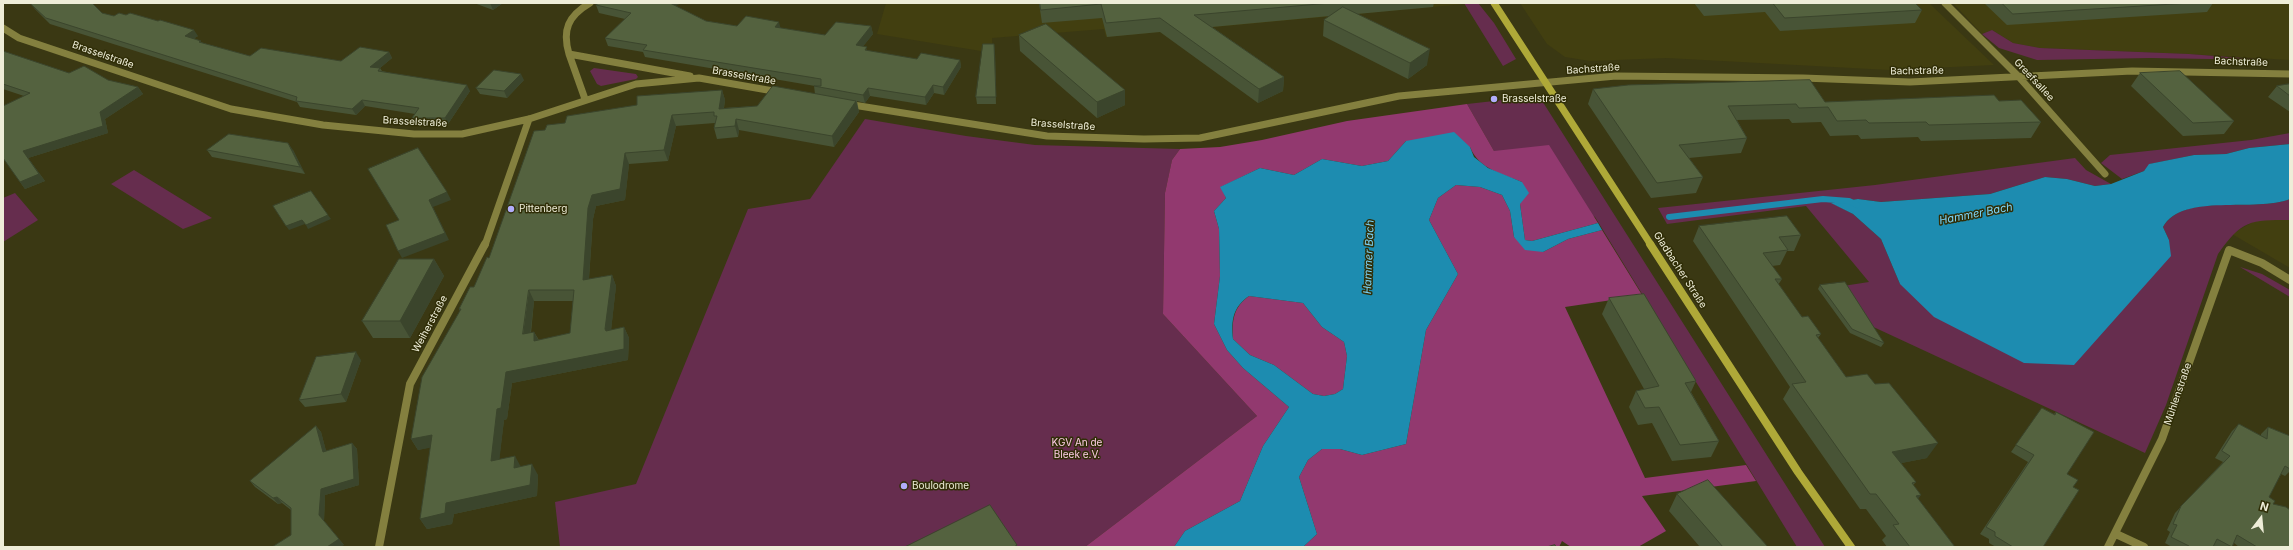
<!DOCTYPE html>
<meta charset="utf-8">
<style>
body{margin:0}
#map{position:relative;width:2293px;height:550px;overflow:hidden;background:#3a3813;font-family:Inter,sans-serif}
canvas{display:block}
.frame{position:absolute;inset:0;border:4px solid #eeedd8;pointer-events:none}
.north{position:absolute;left:2241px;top:498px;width:40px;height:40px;-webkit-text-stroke:3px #302e07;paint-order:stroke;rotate:16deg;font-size:11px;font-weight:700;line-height:16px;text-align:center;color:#eeedd8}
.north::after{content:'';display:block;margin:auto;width:14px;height:18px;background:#eeedd8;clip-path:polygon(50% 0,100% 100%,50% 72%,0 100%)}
</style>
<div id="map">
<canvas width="2293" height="550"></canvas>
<div class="frame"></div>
<div class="north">N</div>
</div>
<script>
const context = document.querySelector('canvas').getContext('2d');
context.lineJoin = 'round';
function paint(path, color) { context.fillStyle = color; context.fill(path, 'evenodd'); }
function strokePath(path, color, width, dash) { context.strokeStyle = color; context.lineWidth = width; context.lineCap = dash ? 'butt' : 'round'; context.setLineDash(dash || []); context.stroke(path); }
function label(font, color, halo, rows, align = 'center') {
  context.font = font + ' Inter,sans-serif'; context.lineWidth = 3; context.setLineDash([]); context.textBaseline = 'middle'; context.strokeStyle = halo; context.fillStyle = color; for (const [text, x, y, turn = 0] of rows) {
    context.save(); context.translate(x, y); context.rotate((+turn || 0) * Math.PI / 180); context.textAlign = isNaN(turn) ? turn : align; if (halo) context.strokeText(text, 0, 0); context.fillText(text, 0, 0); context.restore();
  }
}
const built = new Path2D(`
 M886,3H1464L1465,4L1106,37L1104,29L992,38L993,53L877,34Z
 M1520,3H1929L1994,65L1889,70L1667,58L1590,61L1565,57L1547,44Z
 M1953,3H2290V60L2189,54L2040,48L2013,43L1992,30L1982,34Z
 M2256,220H2290V268L2232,234Z`);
const green = new Path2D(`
 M1464,3H1478L1494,23L1516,59L1503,66Z
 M1992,30L2013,43L2040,48L2189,54L2268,60L2150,58L2037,60L1999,48L1982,34Z
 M594,68L636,74L638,77L636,79L601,86L597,84L590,71Z
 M1539,96L1825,547H1797L1595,217L1494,151L1467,104Z
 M865,119L966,136L1035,145L1180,149L1172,160L1165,193L1163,314L1257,416L1085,547H560L555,502L636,484L748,209L810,199Z
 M2290,133V144L2249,148L2226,154L2194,155L2150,164L2144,171L2122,179L2101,163L2110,155L2251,140Z
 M2075,158L2086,170L2111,184L2095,186L2067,179L2045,177L1990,194L1881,202L1858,199L1832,203L1853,214L1881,239L1900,284L2169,240L2163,227C2184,191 2255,213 2290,199V220C2250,220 2242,220 2218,254L2166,405L2145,453L1867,324L1843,286L1869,282L1806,206L1667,224L1658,208L1875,185Z
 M134,170L212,218L183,229L111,184Z
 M15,193L38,220L3,242V198Z
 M2240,267L2262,274L2290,290V297Z`);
const forest = new Path2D(`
 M1467,104L1494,151L1549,145L1598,223L1532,241L1525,240L1520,204L1522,182C1502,174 1479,169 1470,147L1406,141L1388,161L1362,166L1322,159L1294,175L1260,168L1221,187L1226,198L1214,211L1219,229L1220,276L1214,324L1227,350L1243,368L1289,407L1263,446L1240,501L1185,531L1174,547H1085L1257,416L1163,314L1165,193L1172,160L1180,149L1220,147L1262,140L1347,121Z
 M1456,185L1480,187L1502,195L1510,211L1514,237L1543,252L1568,239L1602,230L1647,303L1632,297L1565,307L1645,478L1746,465L1756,481L1642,496L1666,531L1638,547H1571L1562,541L1559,547H1303L1317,534L1299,477L1308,460L1322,449H1340L1362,455L1406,444L1426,330L1458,274L1429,220L1438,198Z
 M1249,296L1303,303L1322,327L1344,342L1347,356L1343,389L1335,394L1324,396L1313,394L1274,365L1250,355L1233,339C1232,320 1233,308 1249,296Z`);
const water = new Path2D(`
 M1454,132L1470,147L1474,157L1488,168L1522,182L1529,193L1520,204L1525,240L1532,241L1598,223L1602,230L1568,239L1543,252L1525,250L1514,237L1510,211L1502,195L1480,187L1456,185L1438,198L1429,220L1458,274L1426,330L1406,444L1362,455L1340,449H1322L1308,460L1299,477L1317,534L1303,547H1174L1185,531L1240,501L1263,446L1289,407L1243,368L1227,350L1214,324L1220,276L1219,229L1214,211L1226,198L1220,187L1260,168L1294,175L1322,159L1362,166L1388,161L1406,141ZM1249,296L1303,303L1322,327L1344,342L1347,356L1343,389L1335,394L1324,396L1313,394L1274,365L1250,355L1233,339C1231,320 1233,307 1249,296Z
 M2290,144V199C2256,213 2183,192 2163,227L2169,240L2171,256L2074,365L2024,363L1934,317L1900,284L1881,239L1853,214L1831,203L1858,199L1881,202L1990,194L2045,177L2067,179L2095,186L2111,184L2144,171L2149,164L2194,155L2226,154L2249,148Z`);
const stream = new Path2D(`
 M1669,217L1823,199L1849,201L1857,205`);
const minorFar1 = new Path2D(`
 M1945,3L2018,76L2105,174
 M3,28L19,38L231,109L323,125L414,134H462L529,119L636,84L699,78L779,92
 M569,54C562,30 568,16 590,3
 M585,99L569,54L690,76
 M847,104L1047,136L1144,139L1200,138L1399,96L1616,76L1803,78L1910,82L2132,71L2290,74
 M485,245L529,119`);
const minor = new Path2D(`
 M2116,534L2144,547
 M379,547L410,384L485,244
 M2108,547L2162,439L2229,250L2262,263L2290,280`);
const secondaryFar1 = new Path2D(`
 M1494,3L1651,245`);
const secondary = new Path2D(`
 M1650,244L1798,472L1851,547`);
const wall = new Path2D(`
 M30,3L102,13L114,16L198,36L194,38L203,43L250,56L341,61L389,52L392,58L380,68L382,71L470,91L448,124H416L412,118L415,114L365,106L356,115L300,107L297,102L50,24L35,9Z
 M474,3H503L493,10Z
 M1039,3H1434L1433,7L1357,14L1427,65L1408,79L1323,36L1324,20L1330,16L1212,27L1284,77L1283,91L1258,103L1160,32L1107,37L1102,18L1042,23Z
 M1694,3H1915L1922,10L1915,23L1780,31L1765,12L1704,16Z
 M1984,3H2213L2207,12L2007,25Z
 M596,5L675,6L706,21L737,26L781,28L825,35L871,26L873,34L863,46L868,51L917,59L960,60L961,67L944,95L934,93L926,105L870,96L865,103L857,101L859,112L834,147L739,130L738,137L717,139L714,128L715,123L676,126L668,161L629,164L625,200L596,206L593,219L589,279L612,275L616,286L611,330L624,327L629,338L628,360L512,383L507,419L504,420L499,460L521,466L538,475L537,496L454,514L452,524L427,529L420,519L431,447L418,450L411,439L460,311L459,309L474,287L489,258L545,130L565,123L637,105L722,90L725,100L724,108L757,106L815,94L814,86H815L645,57L643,52L608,46L605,38L625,19L599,13ZM534,301H573L570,333L539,340L534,332L531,333Z
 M1019,35L1125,105L1097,118L1020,51Z
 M3,51L69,73L138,87L143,94L105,119L108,133L28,158L45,181L25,189L20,182L24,96L3,89Z
 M995,51L996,104H977L976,97Z
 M2140,73L2234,121L2224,134L2183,136L2131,86Z
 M524,80L507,98L480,94L476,88Z
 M2290,84V112L2268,97L2277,86Z
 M1593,89L1825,102L1999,101L2041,122L2031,138L1921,141L1918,137L1861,139L1858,135L1830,136L1821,122L1792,123L1789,119L1737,120L1747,138L1741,153L1689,158L1703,177L1696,193L1651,198L1588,104Z
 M207,150H293L305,174L212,157Z
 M1699,226L1801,235L1794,251H1787L1780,265L1772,266L1782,279L1778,285L1802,317L1821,334L1818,338L1846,377L1927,458L1901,463L1916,482L1913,485L1918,499L1955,547H1887L1882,540L1886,536L1866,509H1860L1783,399L1790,387L1693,241Z
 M434,259L444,276L410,338H373L362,321Z
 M1820,285L1884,343L1881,347L1850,333L1818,289Z
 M1609,298L1696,381L1691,392L1719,441L1711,457L1672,461L1652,423L1638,425L1629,407L1636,391L1644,389L1602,314Z
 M361,360L346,402L305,407L299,400Z
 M2042,408L2054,414L2056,412L2067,474L2073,487L2043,547H1996L1989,543V539L1980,534L2028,462L2011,452Z
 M2239,424L2261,436V434L2268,427L2290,436V471L2285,476L2281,474L2269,497L2273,504L2290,547H2239L2234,543L2232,547H2172L2165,543L2170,532L2167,530L2175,513L2223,462L2215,458L2232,431Z
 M316,426L321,432L326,451L352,443L357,449L359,485L325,495L324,521L344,545L291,535V510L282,503L278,504L255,487L250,481Z
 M1677,494L1768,547H1700L1669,511Z`);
const shadedWall = new Path2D(`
 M490,3H503L493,10Z
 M667,3H682L669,9Z
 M779,22L781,30L775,27Z
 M871,26L873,34L858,53L856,45Z
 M194,30L198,36L189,42L185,36Z
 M994,44L995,51L996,104V97Z
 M1430,49L1427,65L1408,79L1410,63Z
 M389,52L392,58L374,73L370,67Z
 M960,60L961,67L944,95L943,87Z
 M521,74L524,80L507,98L504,91Z
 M1284,77L1283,91L1258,103L1259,89Z
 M467,85L470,91L448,124L445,118Z
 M933,85L934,93L926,105L925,97Z
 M138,87L143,94L105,119L108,133L28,158L45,181L25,189L20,182L23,151L100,112Z
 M868,88L870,96L865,103L863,95Z
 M722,90L725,100L722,119L719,109Z
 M1125,90V105L1097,118V102Z
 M362,100L365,106L356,115L352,109Z
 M856,101L859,112L834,147L832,136Z
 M672,115L676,126L668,161L664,150Z
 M736,119L739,130L738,137L735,126Z
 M288,143L293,150L305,174L300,167Z
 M625,153L629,164L625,200L596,206L593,219L588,291L583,280L588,208L592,195Z
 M447,192L451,200L433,207L449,240L402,258L398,251L429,200Z
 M328,215L331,219L308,229L306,225Z
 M302,220L305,224L289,230L286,226Z
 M434,259L444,276L410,338L400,321Z
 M612,275L616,286L610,340L605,329Z
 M529,290L534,301L529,345L523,334Z
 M624,327L629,338L628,360L512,383L507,419L504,420L498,472L491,461L497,409L506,372Z
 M534,332L540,343L534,341Z
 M356,352L361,360L346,402L341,394Z
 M316,426L321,432L328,458L323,452Z
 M432,435L440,446L418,450L411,439Z
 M352,443L357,449L359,485L325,495L324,521L319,515L321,489Z
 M1938,443L1927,458L1882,467L1892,452Z
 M515,456L521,467L514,468Z
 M532,464L538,475L537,496L454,514L452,524L427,529L420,519L446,503Z
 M1921,495L1910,510L1916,496Z
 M277,497L282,503L278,504L273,498Z
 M339,539L344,545L341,547H327Z`);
const building = new Path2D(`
 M30,3H92L102,13L114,16L119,13L126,15L130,13L158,21L160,20L194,30L185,36L201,41L199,42L250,56L261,48L341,61L360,47L389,52L370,67L380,68L378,71L467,85L445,118H412L419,108L362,100L352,109L296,101L297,97L46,18Z
 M599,3H670L706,21L737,26L746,16L779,22L775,27L825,35L836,22L871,26L856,45L867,47L865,50L917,59L921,53L960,60L943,87L933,85L925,97L868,88L863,95L814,86H821V79L643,50L647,45L605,38L631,13L596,5Z
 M1040,3H1330L1194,15L1284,77L1259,89L1160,18L1106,23L1101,4L1041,10Z
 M1773,3H1915L1922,10L1785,18Z
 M2002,3H2190L2013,14Z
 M1343,7L1430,49L1410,63L1324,20Z
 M1046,24L1125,90L1097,102L1019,35Z
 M983,44H994L996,97H976Z
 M3,51L69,73L84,66L108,80L138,87L100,112L103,126L23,151L39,174L20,182L3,158V106L30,93L3,84Z
 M494,70L521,74L504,91L476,88Z
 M2180,71L2234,121L2193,123L2140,73Z
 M1810,80L1825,102L1994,95L1999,101L2021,100L2041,122L1929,125L1926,122L1869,123L1866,120L1837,121L1828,107L1799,108L1796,104L1728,106L1747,138L1679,145L1703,177L1657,183L1593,89L1628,85Z
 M2290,84V96L2277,86Z
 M773,86L856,101L832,136L736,119L735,126L714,128L717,116H714V112L672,115L664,150L625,153L620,189L592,195L588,208L583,280L612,275L605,329L606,331L624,327V349L506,372L501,408L497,409L491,461L515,456L514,468L532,464L530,485L446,503L445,513L420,519L432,435L411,439L422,377L461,309H459L470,287H474L487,257L489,258L534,131L545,130L547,125L565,123L567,116L637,105V96L722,90L719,109L757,106ZM529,290H574L570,333L534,341V332L523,334Z
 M229,134L288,143L300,167L207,150Z
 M418,148L447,192L429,200L445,233L398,251L386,225L399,220L368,169Z
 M311,191L328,215L306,225L302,220L286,226L273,206Z
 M1787,216L1801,235L1779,237L1788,250L1763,253L1782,279H1775L1802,317L1808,316L1821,334L1816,335L1846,377L1867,374L1875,384L1889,383L1938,443L1892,452L1916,482L1912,483L1921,495L1916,496L1955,547H1910L1893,525L1899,524L1876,494H1870L1792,384L1806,382L1699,226Z
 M399,259H434L400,321H362Z
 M1845,282L1884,343L1852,329L1820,285Z
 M1644,294L1696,381L1685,383L1719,441L1680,445L1659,407L1645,408L1636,391L1659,386L1609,298Z
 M356,352L341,394L299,400L316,357Z
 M2042,408L2055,415L2056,412L2094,432L2067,474L2078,480L2073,487L2079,490L2043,547H2013L1995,536V532L1986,527L2034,455L2016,445Z
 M2239,424L2267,439L2268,427L2290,436V469L2285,466L2269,497L2275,501L2273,504L2286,507L2290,510V547H2257L2237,535L2232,547L2217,539L2213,547H2189V546L2171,537L2177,525L2173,524L2181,506L2230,456L2222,451Z
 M316,426L323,452L352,443L354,479L321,489L319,515L339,539L327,547H272L291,535V508L277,497L273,498L250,481Z
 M1708,480L1768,547H1723L1677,494Z
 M990,505L1017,545L1014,547H905Z
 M1555,545L1556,547H1547Z`);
const markers = [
 [1494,99,4,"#b1adfa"],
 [511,209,4,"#b1adfa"],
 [904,486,4,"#b1adfa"]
];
const streetNames = [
 ["Brasselstraße",103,55,19],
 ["Bachstraße",2241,62,2],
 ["Bachstraße",1593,69,-4],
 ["Bachstraße",1917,71,-1],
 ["Brasselstraße",744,76,10],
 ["Greefsallee",2034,80,47],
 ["Brasselstraße",415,122,3],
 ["Brasselstraße",1063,125,4],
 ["Gladbacher Straße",1680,270,57],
 ["Weiherstraße",430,324,-62],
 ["Mühlenstraße",2178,394,-71]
];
const poiNames = [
 ["Brasselstraße",1502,99],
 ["Pittenberg",519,209],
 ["Boulodrome",912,486]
];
const parkNames = [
 ["KGV An de",1077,443],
 ["Bleek e.V.",1077,455]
];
const waterNames = [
 ["Hammer Bach",1976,214,-11],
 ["Hammer Bach",1369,257,-88]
];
paint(built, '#423f10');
paint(green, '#662d4e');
paint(forest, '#92396f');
paint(water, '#1d8cb0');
strokePath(stream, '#1d8cb0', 6);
strokePath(minorFar1, '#84803f', 7);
strokePath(minor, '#84803f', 8);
strokePath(secondaryFar1, '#afa938', 7);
strokePath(secondary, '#afa938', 8);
paint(wall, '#485436');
paint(shadedWall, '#3b452c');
paint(building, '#54623f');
strokePath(building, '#3b452c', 1);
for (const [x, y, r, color] of markers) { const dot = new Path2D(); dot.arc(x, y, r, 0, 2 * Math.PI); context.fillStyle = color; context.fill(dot); strokePath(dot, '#302e07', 1.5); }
label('10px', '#eeedd8', '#302e07', streetNames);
label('10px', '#eeedd8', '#302e07', poiNames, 'left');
label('10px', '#fecce6', '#302e07', parkNames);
label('italic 11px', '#7dd5f9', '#302e07', waterNames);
</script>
